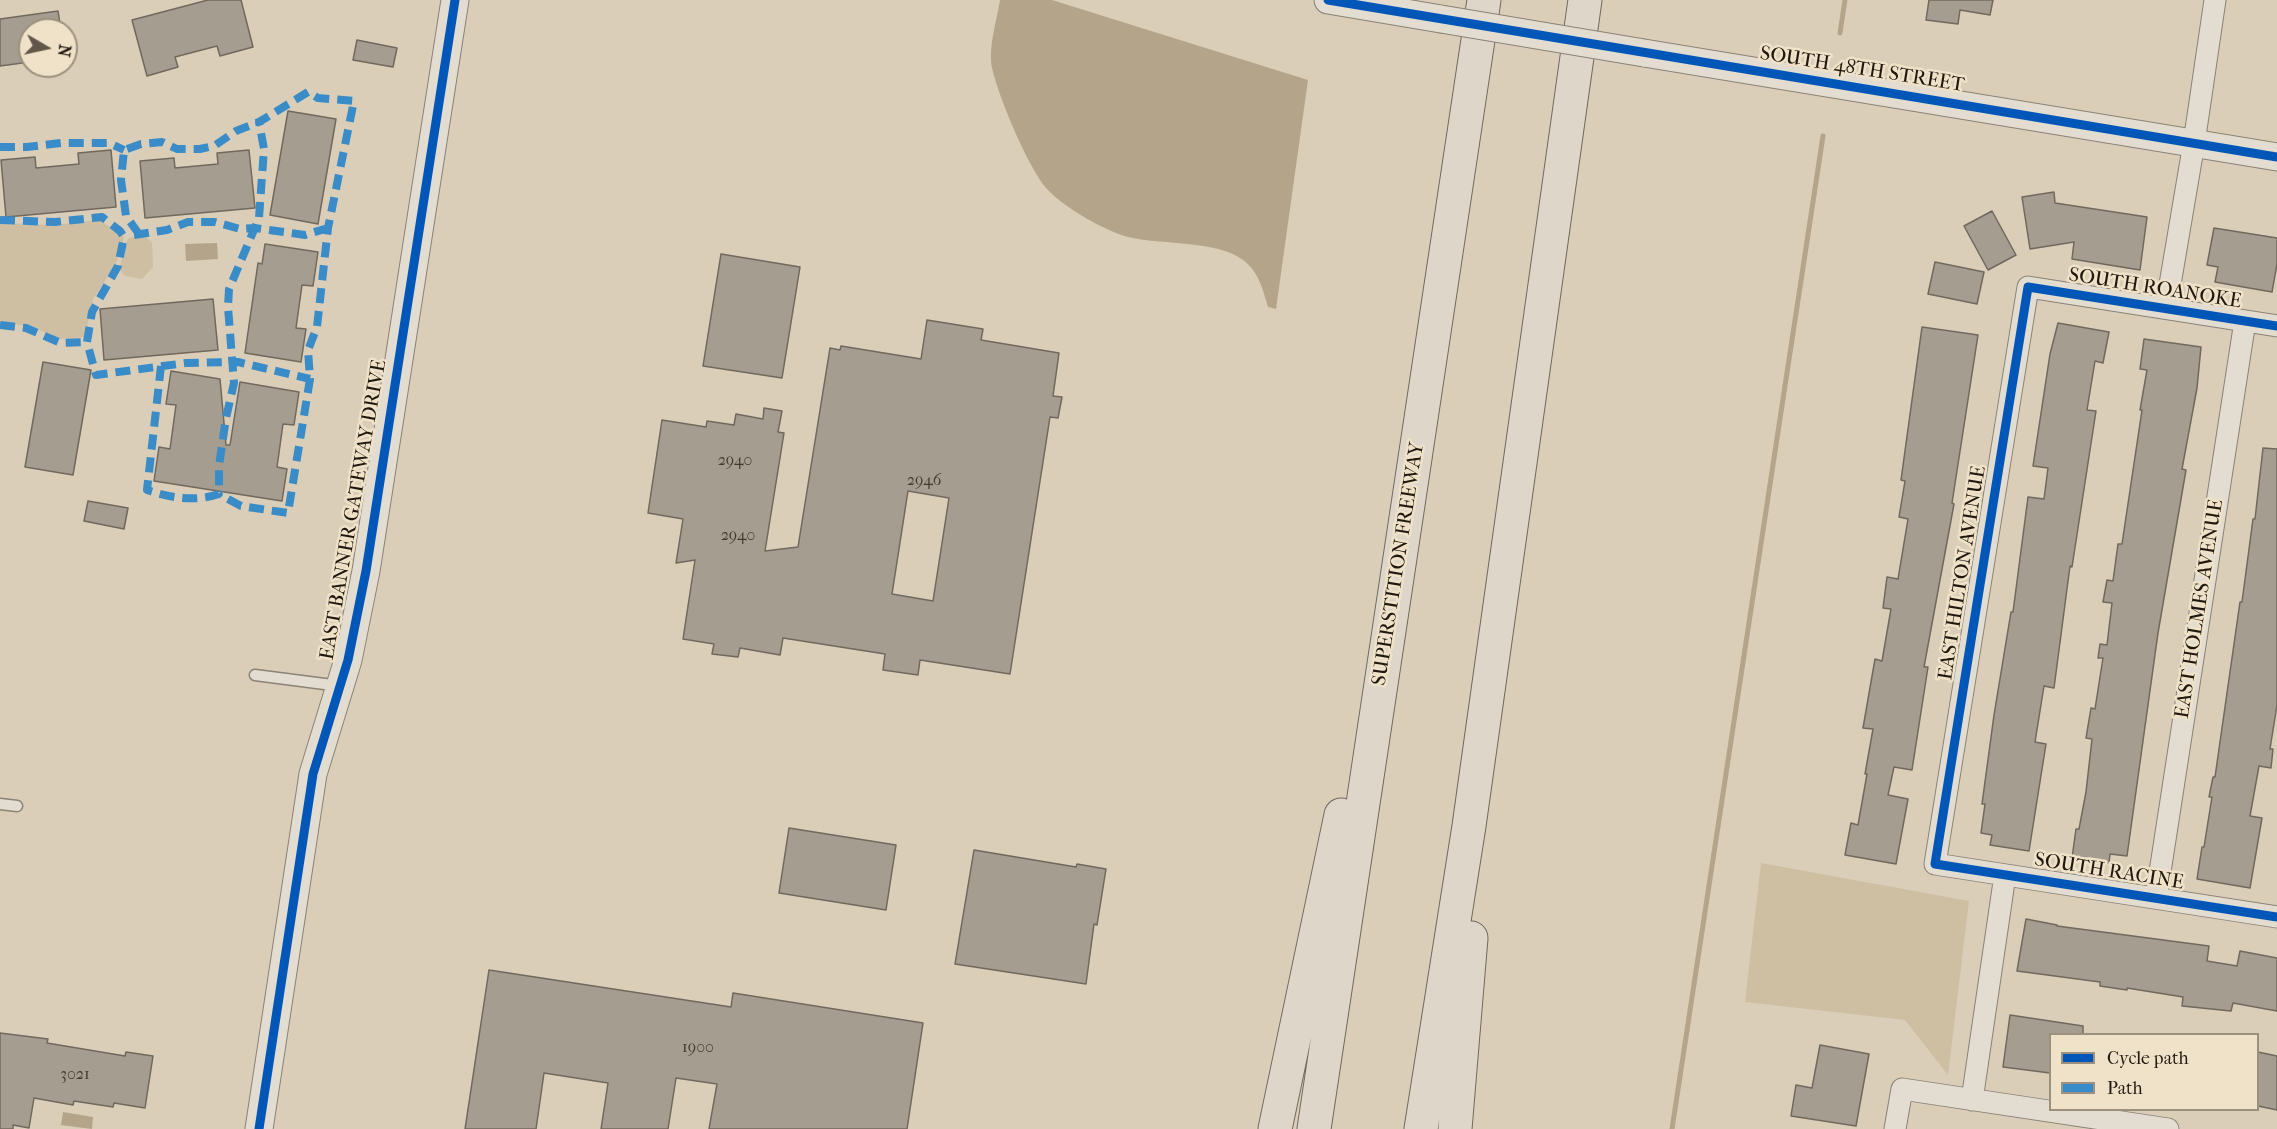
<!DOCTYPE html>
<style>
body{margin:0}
#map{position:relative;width:2277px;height:1129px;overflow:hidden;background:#daceb9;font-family:"IM FELL French Canon",serif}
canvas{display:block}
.legend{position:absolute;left:2049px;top:1033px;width:210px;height:78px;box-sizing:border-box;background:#efe2c9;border:2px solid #9c917e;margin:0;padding:8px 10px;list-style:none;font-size:18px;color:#20180e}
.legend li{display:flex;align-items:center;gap:12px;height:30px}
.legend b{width:30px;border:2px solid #9c917e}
.north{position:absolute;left:18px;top:18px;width:60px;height:60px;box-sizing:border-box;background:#efe2c9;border:2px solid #9c917e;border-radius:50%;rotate:99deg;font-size:16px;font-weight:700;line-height:24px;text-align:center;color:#20180e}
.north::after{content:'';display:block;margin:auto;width:21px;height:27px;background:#61584a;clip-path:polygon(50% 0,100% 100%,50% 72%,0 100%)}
</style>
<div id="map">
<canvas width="2277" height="1129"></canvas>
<ul class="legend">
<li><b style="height:8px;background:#0057b8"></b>Cycle path</li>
<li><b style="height:8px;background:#398cc7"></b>Path</li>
</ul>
<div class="north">N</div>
</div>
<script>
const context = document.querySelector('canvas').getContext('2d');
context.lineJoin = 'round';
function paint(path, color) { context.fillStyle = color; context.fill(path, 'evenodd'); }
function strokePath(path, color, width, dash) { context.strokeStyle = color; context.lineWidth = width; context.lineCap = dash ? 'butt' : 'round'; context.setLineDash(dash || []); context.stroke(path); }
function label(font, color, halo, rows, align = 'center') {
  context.font = font + ' "IM FELL French Canon",serif'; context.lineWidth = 5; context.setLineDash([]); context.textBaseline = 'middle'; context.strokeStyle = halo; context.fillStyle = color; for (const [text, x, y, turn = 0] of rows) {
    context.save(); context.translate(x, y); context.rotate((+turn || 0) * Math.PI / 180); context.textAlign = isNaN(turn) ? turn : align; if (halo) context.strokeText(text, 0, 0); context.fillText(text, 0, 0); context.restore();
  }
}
const green = new Path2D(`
 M100,220L124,237L116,264L93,299L85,337L60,339L33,327L0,322V223L54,225Z
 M144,235L152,243L153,267L142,279L125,276L119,269L128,238Z
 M1761,863L1969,901L1948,1075L1905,1020L1745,1002Z`);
const water = new Path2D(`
 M1000,0H1052L1308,80L1276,309L1268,307C1263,290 1259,272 1243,260C1217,240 1160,245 1128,237C1103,230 1063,207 1046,188C1027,165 999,98 992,68C988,47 997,20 1000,0Z
 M217,243L218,259L186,261L185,244Z
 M63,1112L93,1117L92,1129L61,1125Z`);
const stream = new Path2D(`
 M1840,33L1845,0
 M1672,1129L1823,136`);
const building = new Path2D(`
 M208,0H241L253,47L220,56L217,46L175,57L178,67L147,76L132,20Z
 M1929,0H1993L1990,15L1960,10L1958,24L1926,20Z
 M58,11L61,30H30V62L0,66V19Z
 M357,40L397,48L393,67L353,60Z
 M288,111L336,119L318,224L270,215Z
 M111,150L116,207L6,217L1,160L35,157L36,168L79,164L78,153Z
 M249,150L255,208L145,218L140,161L174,158L175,168L218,164L217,153Z
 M2054,192L2055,203L2147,217L2140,270L2072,259L2074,242L2030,249L2022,197Z
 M1992,211L2016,255L1988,270L1964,226Z
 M2214,228L2277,238V264L2272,292L2215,282L2218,267L2207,265Z
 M265,244L318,252L313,286L302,285L296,328L306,329L301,362L245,353L258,263L262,264Z
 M721,254L800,267L782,378L703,366Z
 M1935,262L1984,272L1977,304L1928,294Z
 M213,299L218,350L104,360L100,309Z
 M927,320L983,329L981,340L1059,353L1053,396L1062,397L1058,418L1050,417L1010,674L920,660L918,675L883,670L885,654L783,638L780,655L740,648L738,657L712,654L714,644L683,639L695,560L676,563L683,519L648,513L662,420L706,427L707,421L734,425L736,414L763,419L764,408L782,411L778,432L784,433L765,551L798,547L830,348L840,350L841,346L921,359ZM908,491L949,498L933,601L892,594Z
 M2058,323L2109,332L2103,363L2095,361L2087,410L2096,411L2072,567L2070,566L2054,688L2044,686L2035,742L2046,744L2029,851L1990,845L1992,835L1981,833L1985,804H1982L1994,715L2011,612H2013L2028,497L2044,499L2048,468L2033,466L2050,354Z
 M1922,327L1978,335L1952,503L1954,504L1924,667H1928L1912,770L1894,767L1888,795L1908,799L1896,864L1845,855L1851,823L1858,825L1867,774H1865L1873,729L1863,728L1875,659L1882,661L1891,609L1883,608L1887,577L1898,579L1908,519L1899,517L1905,481L1901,480Z
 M2144,339L2201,347L2197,388L2182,469L2186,470L2158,633L2127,856L2110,854L2109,863L2072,858L2076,829H2079L2086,792L2092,739L2086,738L2091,708L2095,709L2103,658H2098L2100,644L2107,645L2112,603L2103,602L2107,580L2113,581L2118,544H2122L2142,410H2140L2147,370L2140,369Z
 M43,362L91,370L73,475L25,467Z
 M171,371L220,379L226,445H230L240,382L299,392L294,425L283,424L277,467L287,469L282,501L154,481L159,447L170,449L176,405L166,404Z
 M2263,448L2277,449V705L2270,749H2273L2271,768L2259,766L2250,816L2262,818L2250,888L2197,879L2202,847H2204L2212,797H2209L2213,777H2215L2240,602H2242L2253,519H2255Z
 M88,501L128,508L124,529L84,521Z
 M789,828L896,845L886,910L779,893Z
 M974,850L1076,867L1077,864L1106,869L1097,925L1094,924L1086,984L955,964Z
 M2026,919L2057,925V926L2209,946L2207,961L2237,966L2240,951L2277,958V1011L2233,1003L2231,1011L2182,1006L2183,997L2127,988V990L2100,986V982L2017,971Z
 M489,970L731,1007L733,993L923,1023L907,1129H709L717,1084L676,1078L668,1129H601L608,1083L544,1073L536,1129H465Z
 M2010,1015L2083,1026V1035H2050V1073L2003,1067Z
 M0,1033L48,1039L47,1043L125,1056L126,1052L153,1056L145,1108L114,1103L113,1107L74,1101L73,1105L34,1098L29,1128L13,1125V1129H0Z
 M1820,1045L1869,1054L1856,1126L1791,1116L1796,1085L1812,1088Z
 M2258,1052L2277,1056V1110L2258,1106Z`);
const service = new Path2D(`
 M255,675L340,686
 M0,804L17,806`);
const minor = new Path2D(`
 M2166,308L2194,143L2215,0
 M2277,326L2028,287L1935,864L2277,917
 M2156,898L2245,321
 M1972,1100L2005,875
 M1895,1129L1902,1089L2168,1129`);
const tertiary = new Path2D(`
 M1328,0L1441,19
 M1644,53L2277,157
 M259,1129L313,774L348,660L366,571L455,0`);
const motorway = new Path2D(`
 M1275,1129L1341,815
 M1314,1129L1484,0
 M1421,1129L1469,826L1585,0
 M1455,1129L1471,938`);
const tertiaryBridge = new Path2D(`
 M1441,19L1644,53`);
const quiet = new Path2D(`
 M0,147H27L61,143H109L124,150
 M0,220L55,222L102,217L120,231L124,237L118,266L92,312L87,342L96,375L186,363L238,362L310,379
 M139,234L126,216L121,180L124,150L141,144L162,142L177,149H200L214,146L236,131L259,122
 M134,235L167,230L188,222H215L240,229L255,228L305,235L328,228
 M0,325L26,328L61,343L87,342
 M161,366L147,490C171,498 195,502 219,494V466L226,418L234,383L228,307L229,289L259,218L264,149L259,122L308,92L318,98L354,101L328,228L317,327L308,350L310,379L288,513L241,506L219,494`);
const cycleway = new Path2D(`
 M1328,0L2277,157
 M2277,326L2028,287L1935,864L2277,917
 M259,1129L313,774L348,660L366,571L455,0`);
const numberNames = [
 ["2940",735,461],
 ["2946",924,481],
 ["2940",738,536],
 ["1900",698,1048],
 ["3021",75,1075]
];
const streetNames = [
 ["SOUTH 48TH STREET",1862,70,9],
 ["SOUTH ROANOKE",2155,289,9],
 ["EAST BANNER GATEWAY DRIVE",354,510,-80],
 ["SUPERSTITION FREEWAY",1399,564,-81],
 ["EAST HILTON AVENUE",1963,573,-81],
 ["EAST HOLMES AVENUE",2200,609,-81],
 ["SOUTH RACINE",2109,872,9]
];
paint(green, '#cebfa3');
paint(water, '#b4a58a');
strokePath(stream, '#b4a58a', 5);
paint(building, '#a59d8f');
strokePath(building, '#70695e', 1.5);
strokePath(service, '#8a8376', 13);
strokePath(minor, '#8a8376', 23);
strokePath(tertiary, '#8a8376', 29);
strokePath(motorway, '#70695e', 35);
strokePath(service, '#e2dcd1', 10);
strokePath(minor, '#e2dcd1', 21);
strokePath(tertiary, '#e2dcd1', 27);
strokePath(motorway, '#ddd6c9', 33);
strokePath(tertiaryBridge, '#8a8376', 29, []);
strokePath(tertiaryBridge, '#e2dcd1', 27);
strokePath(quiet, '#398cc7', 8, [15, 8]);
strokePath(cycleway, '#0057b8', 9);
label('16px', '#41392e', null, numberNames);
label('20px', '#20180e', '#efe2c9', streetNames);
</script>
